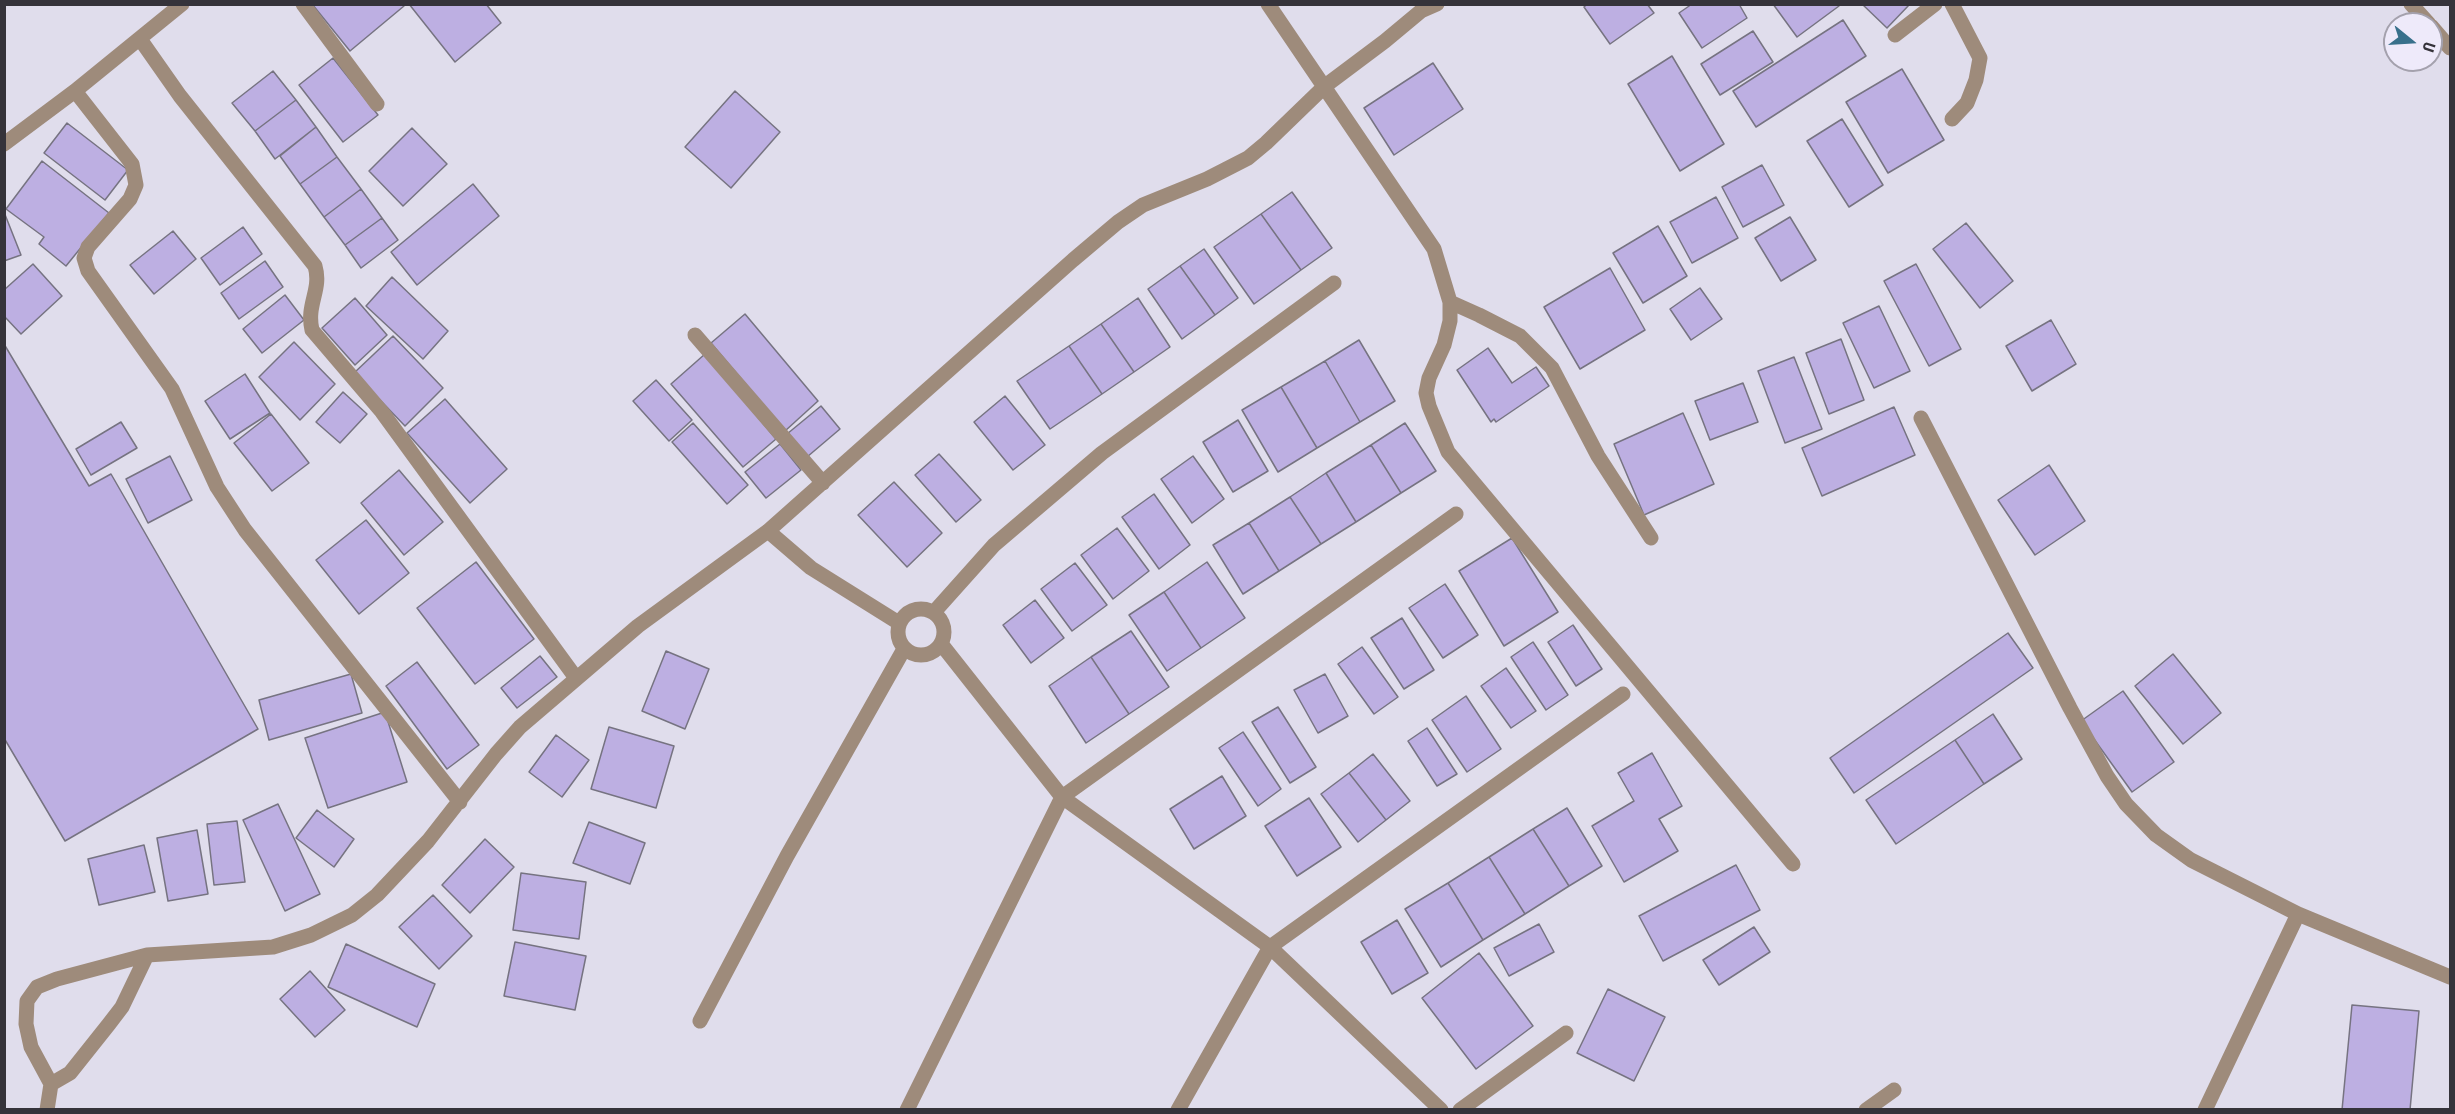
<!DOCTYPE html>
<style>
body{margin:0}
#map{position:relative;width:2455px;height:1114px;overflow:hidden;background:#e0ddec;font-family:"Roboto Condensed",sans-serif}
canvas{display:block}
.frame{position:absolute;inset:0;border:6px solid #35333a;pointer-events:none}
.north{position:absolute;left:2383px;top:12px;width:60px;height:60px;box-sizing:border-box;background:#eeeafa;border:2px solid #a4a1ad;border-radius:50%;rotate:108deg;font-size:16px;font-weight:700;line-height:24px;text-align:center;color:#35333a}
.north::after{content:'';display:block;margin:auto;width:21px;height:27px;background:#38708b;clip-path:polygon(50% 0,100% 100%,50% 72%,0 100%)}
</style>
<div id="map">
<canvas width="2455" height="1114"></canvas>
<div class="frame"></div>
<div class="north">U</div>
</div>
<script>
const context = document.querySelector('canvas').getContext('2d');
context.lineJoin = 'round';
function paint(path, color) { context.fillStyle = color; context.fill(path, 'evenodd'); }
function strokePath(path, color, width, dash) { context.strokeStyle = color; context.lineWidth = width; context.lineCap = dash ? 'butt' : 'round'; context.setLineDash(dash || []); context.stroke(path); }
const building = new Path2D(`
 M312,4H402L404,6L350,51Z
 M409,4H486L501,23L455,62Z
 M1587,4H1647L1654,13L1610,44L1584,7Z
 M1692,4H1739L1747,18L1702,48L1679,13Z
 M1773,4H1838L1839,6L1797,37Z
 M1862,4H1910L1887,28Z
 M1843,20L1866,56L1756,127L1733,91Z
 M1753,31L1773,62L1720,95L1701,64Z
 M1672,56L1724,144L1680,171L1628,84Z
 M333,58L378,115L343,142L299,85Z
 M1433,63L1463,109L1394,155L1364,108Z
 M1902,69L1944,140L1888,173L1846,102Z
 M273,71L296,100L255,131L232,103Z
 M735,91L780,132L731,188L685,147Z
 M296,100L316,127L275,159L255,131Z
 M1842,119L1883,185L1849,207L1807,141Z
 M67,123L128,170L105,200L44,153Z
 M316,127L337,157L300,184L280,156Z
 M412,128L447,164L403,206L369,171Z
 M337,157L361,189L324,217L300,184Z
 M42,161L109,213L66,266L39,244L44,237L6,209Z
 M1762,165L1784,205L1743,227L1722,187Z
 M473,184L499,216L417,285L391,252Z
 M361,189L382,218L345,245L324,217Z
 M1292,192L1332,248L1301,270L1261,214Z
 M1716,197L1738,238L1692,263L1670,222Z
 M4,212L21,255L4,261Z
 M1261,214L1301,270L1254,304L1214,247Z
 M1790,217L1816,260L1781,281L1755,238Z
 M382,218L398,240L361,268L345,245Z
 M1966,223L2013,281L1980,308L1933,249Z
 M1658,226L1687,276L1643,303L1613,253Z
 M243,227L262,254L220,285L201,258Z
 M173,231L196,259L154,294L130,265Z
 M1204,249L1238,298L1215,315L1180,266Z
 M265,261L283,287L239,319L221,293Z
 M33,264L62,296L21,334L4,316V290Z
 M1916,264L1961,349L1929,366L1884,281Z
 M1180,266L1215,315L1182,339L1148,289Z
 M1610,268L1645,330L1580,369L1544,307Z
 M392,277L448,331L423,359L366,306Z
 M1700,288L1722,319L1691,340L1670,309Z
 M285,295L304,320L262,353L243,329Z
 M355,298L387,335L355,365L322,328Z
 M1138,298L1170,347L1134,372L1101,324Z
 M1879,306L1910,371L1874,388L1843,323Z
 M745,314L818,401L785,431L711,343Z
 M2051,320L2076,364L2032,391L2006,346Z
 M1101,324L1134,372L1102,394L1069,346Z
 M393,336L443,388L405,426L354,373Z
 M1841,339L1864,400L1829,414L1806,353Z
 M1359,340L1395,401L1360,422L1325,361Z
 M294,342L335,384L300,420L259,377Z
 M4,344L89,486L111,474L258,729L65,841L4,738Z
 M1069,346L1102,394L1050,429L1017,381Z
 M1488,348L1512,383L1536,367L1549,386L1496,422L1494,419L1491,422L1457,370Z
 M705,354L776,439L743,467L671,384Z
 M1794,357L1822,429L1785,443L1758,371Z
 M1325,361L1360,422L1317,448L1281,387Z
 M245,374L270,413L230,439L205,401Z
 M656,380L692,420L669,441L633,401Z
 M1743,383L1758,422L1710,440L1695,401Z
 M1281,387L1317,448L1278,472L1242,410Z
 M343,392L367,414L340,443L316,422Z
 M1005,396L1045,445L1013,470L974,422Z
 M445,399L507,469L470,503L407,433Z
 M821,406L840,429L807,457L787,434Z
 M1894,407L1915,455L1822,496L1802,448Z
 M1683,413L1714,484L1644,515L1614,444Z
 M271,414L309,463L272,491L234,443Z
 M1238,420L1268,471L1233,492L1203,442Z
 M121,422L137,448L91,475L76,449Z
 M693,423L748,485L727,504L672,442Z
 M1405,423L1436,471L1401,493L1371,445Z
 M780,444L801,470L766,498L745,472Z
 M1371,445L1401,493L1356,522L1326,473Z
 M939,454L981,500L956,522L915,475Z
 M170,456L192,500L148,523L126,479Z
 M1193,456L1224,499L1192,523L1161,479Z
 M2049,465L2085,521L2035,555L1998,500Z
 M399,470L443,522L404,555L361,503Z
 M1326,473L1356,522L1321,544L1290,497Z
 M894,482L942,533L907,567L858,515Z
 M1154,494L1190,545L1159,569L1122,517Z
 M1290,497L1321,544L1279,571L1249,523Z
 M366,520L409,573L359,614L316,560Z
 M1249,523L1279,571L1243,594L1213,545Z
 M1117,528L1149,571L1113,599L1081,555Z
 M1512,538L1558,612L1504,646L1459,571Z
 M476,562L534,639L475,684L417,608Z
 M1207,562L1245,618L1201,648L1164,592Z
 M1075,563L1107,605L1072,631L1041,589Z
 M1445,584L1478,635L1443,658L1409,608Z
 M1164,592L1201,648L1167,671L1129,615Z
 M1035,600L1064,638L1031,663L1003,625Z
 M1402,618L1434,670L1404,689L1371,638Z
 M1573,625L1602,669L1576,686L1548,642Z
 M1131,631L1169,687L1129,714L1091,657Z
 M2008,633L2033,668L1854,793L1830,758Z
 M1533,642L1568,695L1546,710L1511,657Z
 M1362,647L1398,697L1374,714L1338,664Z
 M666,651L709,669L685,729L642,711Z
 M2173,654L2221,713L2183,744L2135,686Z
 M540,656L557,677L517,708L501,688Z
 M1091,657L1129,714L1086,743L1049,686Z
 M417,662L479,745L447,769L386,686Z
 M1506,668L1536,711L1511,728L1481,686Z
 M351,674L362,713L269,740L259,700Z
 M1325,674L1348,716L1318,733L1294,690Z
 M2123,691L2174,762L2132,792L2081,721Z
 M1466,696L1501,749L1467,772L1432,720Z
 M1278,707L1316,767L1290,783L1252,722Z
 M385,712L407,782L328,808L305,738Z
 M1993,714L2022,759L1984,784L1955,740Z
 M609,727L674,746L656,808L591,789Z
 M1427,728L1457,774L1437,786L1408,741Z
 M1243,732L1281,789L1258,806L1219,748Z
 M556,735L589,760L562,797L529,772Z
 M1955,740L1984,784L1896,844L1866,800Z
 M1652,753L1682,806L1659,819L1678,851L1624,882L1592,826L1634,801L1618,773Z
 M1373,754L1410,801L1386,820L1349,773Z
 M1349,773L1386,820L1358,842L1321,794Z
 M1222,776L1246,816L1194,849L1170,809Z
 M1309,798L1341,847L1297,876L1265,826Z
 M278,804L320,894L285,911L243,820Z
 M1567,808L1602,866L1569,886L1533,829Z
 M317,810L354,839L334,867L296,838Z
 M237,821L245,882L214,885L207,824Z
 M589,822L645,843L630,884L573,863Z
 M1533,829L1569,886L1525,914L1489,857Z
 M197,830L208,894L168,901L157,838Z
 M485,839L514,867L470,913L442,885Z
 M144,845L155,892L99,905L88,859Z
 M1489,857L1525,914L1483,940L1448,883Z
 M1736,865L1760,910L1663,961L1639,916Z
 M521,873L586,882L579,939L513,930Z
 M1448,883L1483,940L1441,967L1405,909Z
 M433,895L472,936L439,969L399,927Z
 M1397,920L1428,973L1392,994L1361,942Z
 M1539,924L1554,952L1509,976L1494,948Z
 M1754,927L1770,952L1719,985L1703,960Z
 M515,942L586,956L575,1010L504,996Z
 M346,944L435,984L417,1027L328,987Z
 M1479,953L1533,1026L1476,1069L1422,998Z
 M310,971L345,1010L315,1037L280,999Z
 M1608,989L1665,1017L1634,1081L1577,1053Z
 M2352,1005L2419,1011L2410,1110H2342Z`);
const minor = new Path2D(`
 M303,4L377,104
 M1268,4L1434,249L1450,302V321L1444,345L1429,378L1426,393L1429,406L1448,452L1793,864
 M1952,4L1980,58L1976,80L1967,103L1952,119
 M2411,4L2429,24
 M2431,26L2450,48
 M1895,35L1935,4
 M140,39L180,96L315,266C322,290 306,304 312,330L382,412L576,678
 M75,91L132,164L136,185L130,199L88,247L84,258L88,271L172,389L217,487L245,530L460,802
 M4,144L75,91L182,4
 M1450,302L1479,315L1520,336L1552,368L1598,456L1651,538
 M695,335L823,483
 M1921,418L2070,708L2107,776L2126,804L2156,835L2191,860L2298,914L2450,977
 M768,531L811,568L899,623
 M898 632a23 23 0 1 1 46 0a23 23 0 1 1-46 0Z
 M935,611L994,545L1102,453L1334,283
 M942,645L1062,797L1270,947L1441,1110
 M700,1021L787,856L904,649
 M51,1084L70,1073L109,1024L122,1007L147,955
 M47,1110L51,1084L31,1047L26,1024L27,1001L37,987L57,979L147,955L273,947L311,935L352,915L377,895L428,841L496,754L520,727L638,626L768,531L1073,260L1118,222L1143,205L1207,179L1248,158L1266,143L1325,86L1385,41L1421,11L1437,4
 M907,1110L1062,797L1456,514
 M1178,1110L1270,947L1623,694
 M1460,1110L1566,1033
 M1866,1110L1894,1090
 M2205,1110L2298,914`);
paint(building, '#bdafe2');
strokePath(building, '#767381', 1.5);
strokePath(minor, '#9e8b7b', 15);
</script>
